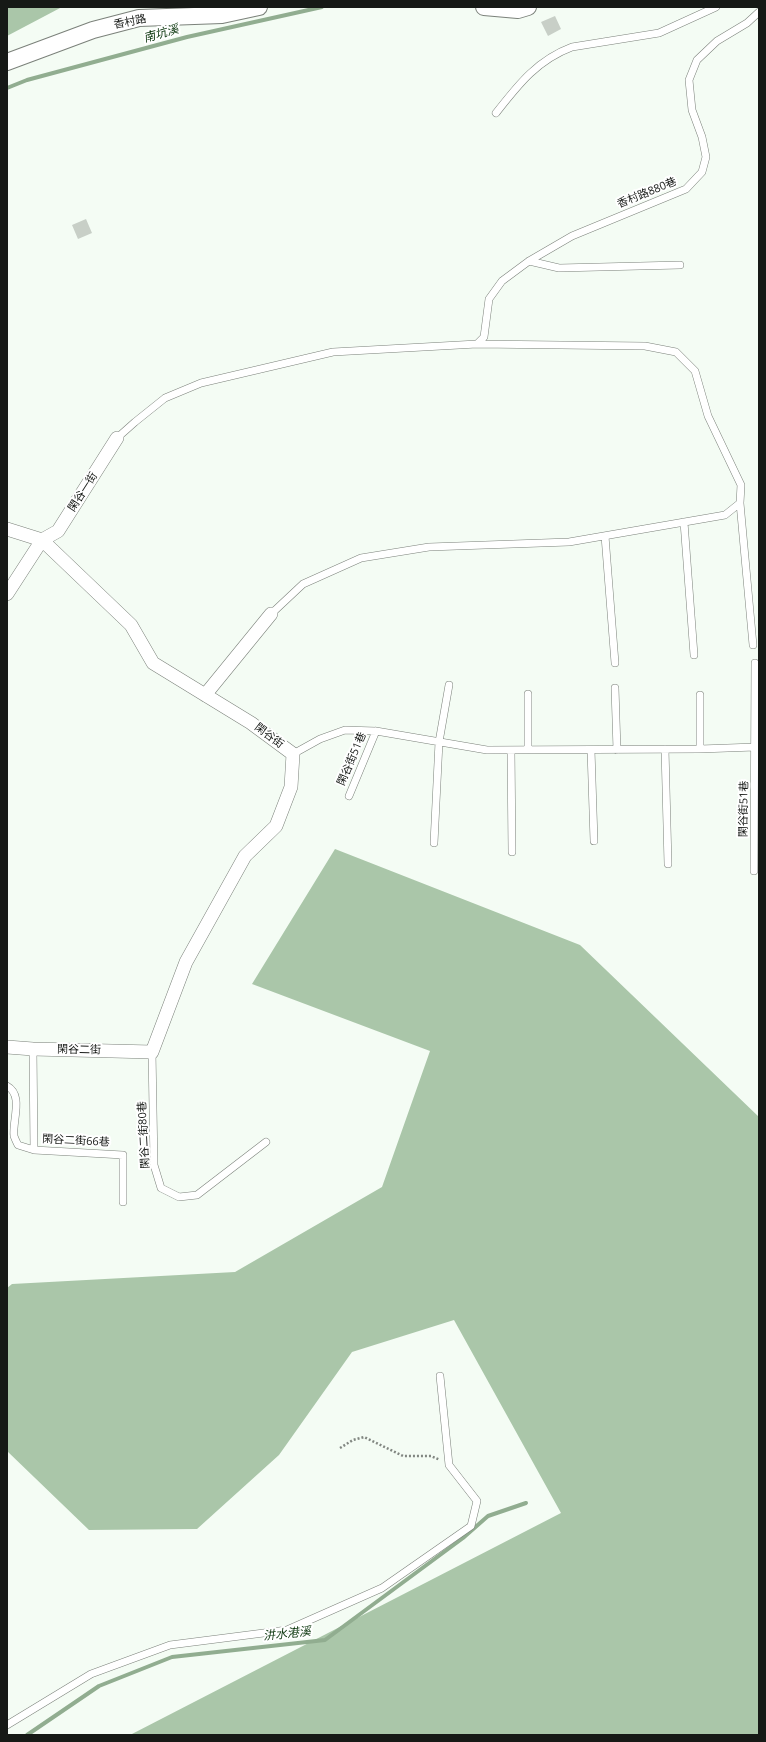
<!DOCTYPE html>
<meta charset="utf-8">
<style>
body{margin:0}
#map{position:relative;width:766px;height:1742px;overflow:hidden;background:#f4fcf4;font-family:"Open Sans",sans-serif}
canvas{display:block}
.frame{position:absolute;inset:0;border:8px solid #161916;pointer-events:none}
</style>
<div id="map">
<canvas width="766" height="1742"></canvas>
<div class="frame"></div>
</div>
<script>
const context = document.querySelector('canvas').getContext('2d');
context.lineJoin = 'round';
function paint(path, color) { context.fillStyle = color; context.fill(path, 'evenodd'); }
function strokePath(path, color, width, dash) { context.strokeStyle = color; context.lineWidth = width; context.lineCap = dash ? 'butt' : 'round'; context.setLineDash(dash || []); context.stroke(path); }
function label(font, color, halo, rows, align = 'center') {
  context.font = font + ' "Open Sans","Noto Sans TC",sans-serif'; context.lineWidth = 4; context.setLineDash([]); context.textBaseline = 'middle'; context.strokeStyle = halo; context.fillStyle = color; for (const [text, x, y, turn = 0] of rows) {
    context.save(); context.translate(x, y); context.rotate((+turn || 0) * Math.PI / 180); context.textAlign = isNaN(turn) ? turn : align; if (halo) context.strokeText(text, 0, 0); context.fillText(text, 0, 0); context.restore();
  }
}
const forest = new Path2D(`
 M7,7H62L7,36Z
 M335,849L580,945L759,1117V1735H130L561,1513L454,1320L352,1352L279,1455L197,1529L89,1530L7,1451V1288L12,1284L235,1272L382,1187L430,1051L252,984Z`);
const stream = new Path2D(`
 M7,88L27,80L187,37L322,7
 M27,1735L99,1686L172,1657L325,1640L463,1538L488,1516L526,1503`);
const building = new Path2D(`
 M555,16L561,29L548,36L541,22Z
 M86,219L92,233L78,239L72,225Z`);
const path = new Path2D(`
 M340,1448L353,1440L364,1437L403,1456H431L440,1460`);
const service = new Path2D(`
 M496,113C518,85 537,60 572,47L659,33L716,7
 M529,261L559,268L680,265
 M477,344L484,337L489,299L502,281L529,261L572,236L686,189L702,172L706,157L702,137L692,110L689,80L697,60L717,41L747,23L759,12
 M117,438L135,422L165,398L201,383L333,352L477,344L645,346L676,352L695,371L708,416L741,485L740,503L725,515L569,542L429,547L361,558L303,584L271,614
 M740,503L753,645
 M684,522L694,655
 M605,536L615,663
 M615,688L617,750
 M528,694V750
 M700,695V749
 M665,749L668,864
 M511,750L512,852
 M591,750L594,841
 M293,754L320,739L345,730L376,731L487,750L700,749L755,747
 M349,796L376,731
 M434,843L439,742L449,685
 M754,871L755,663
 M33,1049L34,1150L123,1155V1202
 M152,1052L154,1165L161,1188L179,1197L197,1195L266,1142
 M7,1086C24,1095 12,1121 14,1136C15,1139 17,1143 18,1145L34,1150
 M7,1725L91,1674L170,1645L287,1630L382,1588L471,1526L477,1501L449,1465L440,1376`);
const minor = new Path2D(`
 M7,529L42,540L131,625L153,663L251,723L293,754L291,787L276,826L245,856L186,962L152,1052L33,1049L7,1047
 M7,594L42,540L58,531L117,438
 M205,695L271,614`);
const tertiary = new Path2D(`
 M484,7L518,10L528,7
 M7,62L93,30L139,18L222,15L259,7`);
const streetNames = [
 ["香村路",130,22,-11],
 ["香村路880巷",647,193,-22],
 ["閑谷一街",83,492,-57],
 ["閑谷街",269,736,37],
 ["閑谷街51巷",352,759,-67],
 ["閑谷街51巷",744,809,-89],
 ["閑谷二街",79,1050,1],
 ["閑谷二街80巷",144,1135,-93],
 ["閑谷二街66巷",76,1141,3]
];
const waterNames = [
 ["南坑溪",161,34,-16],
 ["汫水港溪",287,1634,-6]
];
paint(forest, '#aac6a9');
strokePath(stream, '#91ad90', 4);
paint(building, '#c8cfc7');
strokePath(service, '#7b817a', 8);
strokePath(minor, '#7b817a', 14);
strokePath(tertiary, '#7b817a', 18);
strokePath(path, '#818681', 2.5, [2, 2]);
strokePath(service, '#fff', 7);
strokePath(minor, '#fff', 13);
strokePath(tertiary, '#fff', 16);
label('11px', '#161916', '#fff', streetNames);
label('italic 12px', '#0c370e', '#fff', waterNames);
</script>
